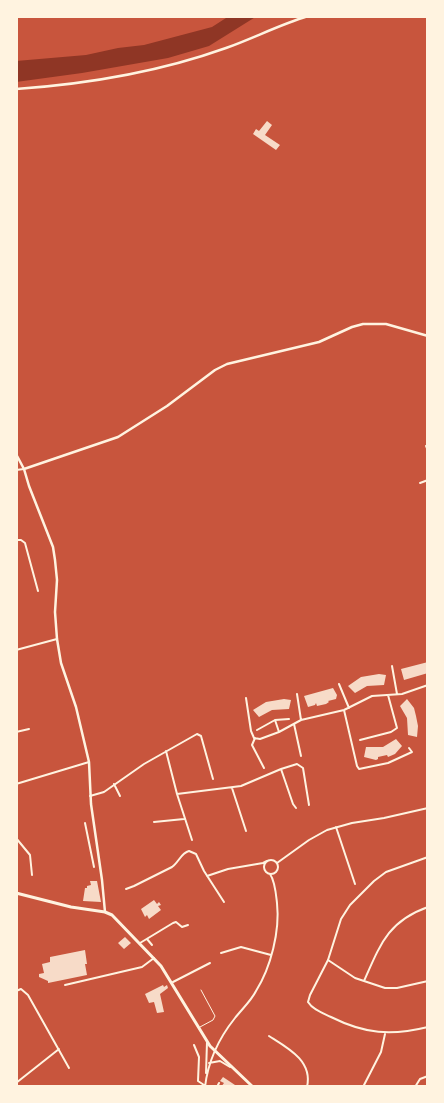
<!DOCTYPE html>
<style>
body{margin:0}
#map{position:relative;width:444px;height:1103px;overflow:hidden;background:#c8553d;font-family:"Golos Text",sans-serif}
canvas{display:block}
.frame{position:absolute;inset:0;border:18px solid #fff3e0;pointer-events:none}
</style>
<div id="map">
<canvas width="444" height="1103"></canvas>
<div class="frame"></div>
</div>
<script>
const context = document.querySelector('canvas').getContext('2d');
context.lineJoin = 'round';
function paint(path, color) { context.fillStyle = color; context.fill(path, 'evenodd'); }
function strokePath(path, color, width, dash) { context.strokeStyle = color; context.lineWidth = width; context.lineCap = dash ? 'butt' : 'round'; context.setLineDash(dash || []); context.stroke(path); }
const water = new Path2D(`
 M232,16H257L209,46L168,58L82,73L16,82V61L86,55L118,48L144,45L212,27L226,18Z`);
const building = new Path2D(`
 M267,121L272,125L265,135L280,145L276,150L253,134L256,129L259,131Z
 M428,662V673L404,680L401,669Z
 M379,674L386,675L384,685L367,686L355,693L348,686L361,677Z
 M333,688L337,695L336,699L328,701L329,702L326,704L317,706L316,703L315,705L308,707L304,696Z
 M284,699L291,700L289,709L272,710L259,717L253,710L266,702Z
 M407,699L414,708L416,716L418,726L417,737L408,735L407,718L400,706Z
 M396,739L402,746L395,754L388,757L387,755L378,757V759L376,760L364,757L366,747H383Z
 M90,881H97L101,902L83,901L85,888H87V886L91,885Z
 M154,900L157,904L159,902L161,905L158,906L161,910L149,919L147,915L145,917L141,909Z
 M125,937L131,943L124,949L118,943Z
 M85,950L87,964H85L87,975L48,983V981L39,977V974L44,973L42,964L50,962V957Z
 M163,985L164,987L167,985L168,988L160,994L164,1012L157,1013L154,1002L149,1003L145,994Z
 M223,1077L235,1085L234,1087H221L224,1083L220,1081Z`);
const service = new Path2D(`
 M200,1027L213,1020L215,1016L201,990`);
const minor = new Path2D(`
 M426,446L428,451
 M16,470L24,469
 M420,483L428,480
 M16,540H21L25,543L38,591
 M16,650L57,639
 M392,666L397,694
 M339,684L349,708
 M297,694L301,720
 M246,698L251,731L254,738L260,739L279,732L301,720L344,710L372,696L402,694L428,685
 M344,710L357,766L359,769L388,763L412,752L409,748
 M275,720L279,732
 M294,724L301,756
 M257,730L275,720L289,719
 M16,732L29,729
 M255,738L252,745L264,768
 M360,740L391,732L397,728L388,695
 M166,751L177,794L192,840
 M16,784L89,762
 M114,784L120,796
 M232,788L246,831
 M177,794L241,786L281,769
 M90,796L104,792L144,764L197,734L201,736L213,779
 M296,808L293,804L281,769L297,764L303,768L309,805
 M154,822L184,819
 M85,823L94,867
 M336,827L355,884
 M16,838L30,855L32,875
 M428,857L386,872L374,881L350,905L341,919L328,960L310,995L308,1002C313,1010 323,1013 331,1017C365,1034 391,1036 428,1027
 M264 867a7 7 0 1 1 14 0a7 7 0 1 1-14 0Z
 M277,863L309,840L327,830L352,823L384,818L428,808
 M207,876L228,869L263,863L267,861
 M126,889L134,886L172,867C179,862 181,853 189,851L196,854L204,871L224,902
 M147,939L152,945
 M140,943L173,923L176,922L182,927L188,925
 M221,953L241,947L271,955
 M328,960L355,978L385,988H397L428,981
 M364,981C380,945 388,921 428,907
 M173,982L210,963
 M65,985L142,967L154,958
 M16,991L21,989L28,995L69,1068
 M269,1036C288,1048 313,1061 307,1087
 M194,1045L199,1057L198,1081L204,1085
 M209,1063L220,1061L230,1067
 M206,1073L207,1042
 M16,1083L59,1049
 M205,1087C208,1061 219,1038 235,1018C242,1009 251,1001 256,991C271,967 280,931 277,903C276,894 275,881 270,874
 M217,1087L219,1083
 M363,1087L381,1052L385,1034
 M415,1087L420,1079L428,1076`);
const tertiary = new Path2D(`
 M16,89C88,84 159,72 226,48C254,38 279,25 308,16
 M16,454L24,469L29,486L53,547L55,560L57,580L55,612L57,639L61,663L76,707L89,762L91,804L102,880L105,912
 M24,469L118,437L167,406L215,370L227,364L319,342L352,327L363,324H386L428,336`);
const secondary = new Path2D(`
 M16,893L71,907L105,912L112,915L161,966L210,1046L253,1087`);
paint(water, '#8f3625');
paint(building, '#f7dbc8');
strokePath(service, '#fff3e0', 1);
strokePath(minor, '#fff3e0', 2);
strokePath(tertiary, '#fff3e0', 2.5);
strokePath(secondary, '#fff3e0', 3);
</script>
